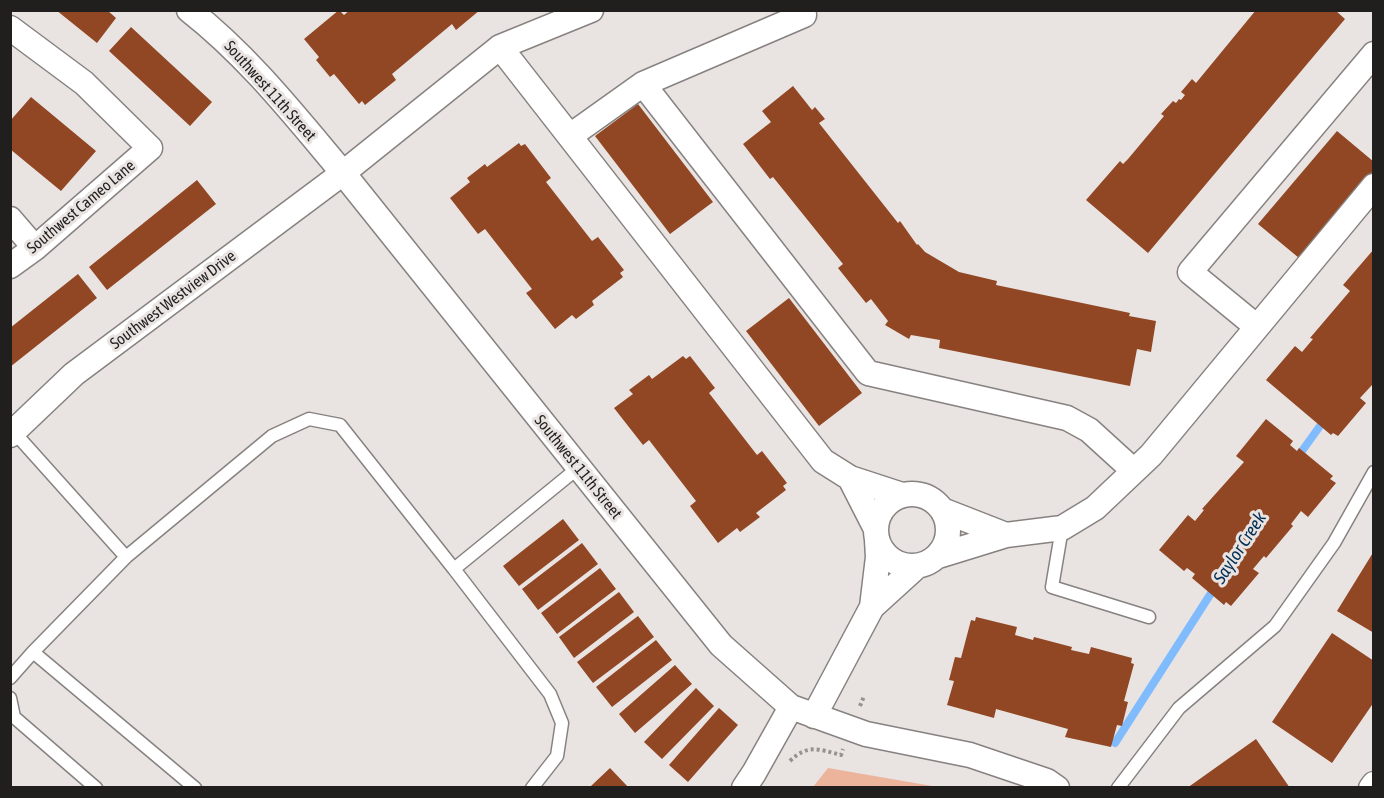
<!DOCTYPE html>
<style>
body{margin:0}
#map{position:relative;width:1384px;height:798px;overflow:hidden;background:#e9e4e1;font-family:"Asap Condensed",sans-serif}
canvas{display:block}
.frame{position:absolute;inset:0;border:12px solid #211f1e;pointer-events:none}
</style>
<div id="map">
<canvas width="1384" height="798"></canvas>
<div class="frame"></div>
</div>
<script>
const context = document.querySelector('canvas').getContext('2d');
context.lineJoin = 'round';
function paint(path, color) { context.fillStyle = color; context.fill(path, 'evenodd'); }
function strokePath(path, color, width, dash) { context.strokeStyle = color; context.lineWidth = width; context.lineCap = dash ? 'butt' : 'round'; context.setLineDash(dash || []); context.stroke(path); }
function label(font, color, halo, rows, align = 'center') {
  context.font = font + ' "Asap Condensed",sans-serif'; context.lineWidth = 6; context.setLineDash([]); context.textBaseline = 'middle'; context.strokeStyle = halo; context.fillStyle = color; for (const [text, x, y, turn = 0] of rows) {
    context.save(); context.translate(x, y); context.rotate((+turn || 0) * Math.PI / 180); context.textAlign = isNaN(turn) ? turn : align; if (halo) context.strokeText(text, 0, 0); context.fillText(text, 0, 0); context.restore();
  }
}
const green = new Path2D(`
 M828,768L938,787H813Z`);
const stream = new Path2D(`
 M1297,458L1325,419
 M1115,743L1215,587`);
const building = new Path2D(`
 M56,10H107L116,18L97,43Z
 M339,10L344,15L350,10H480L456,30L452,24L392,74L396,80L365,105L362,101L359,104L334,74L330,77L316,60L319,57L304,39Z
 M1256,10H1335L1345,19L1148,253L1086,200L1120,161L1123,164L1128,159L1164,116L1161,114L1173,101L1176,103L1179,99L1181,100L1185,95L1181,92L1192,79L1196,83Z
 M131,27L212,102L190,126L109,51Z
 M793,86L812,110L815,107L825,119L819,123L898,223L900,221L917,245L918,244L925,252L959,272L997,281L996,285L1130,313L1129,316L1156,321L1151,352L1137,349L1130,386L939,348L940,340L911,335L909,339L885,325L888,321L871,299L866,303L838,268L843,264L773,177L770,179L743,144L771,122L762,111Z
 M31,97L96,151L61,191L10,149V121Z
 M638,104L713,202L670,234L595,136Z
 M1337,131L1374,162V170L1299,258L1258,224Z
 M519,143L521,146L525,144L551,178L546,182L592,241L598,237L624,270L620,273L623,277L592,301L594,305L576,319L572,315L555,329L526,293L532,289L485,229L478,234L450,198L470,182L467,178L485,164L487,167Z
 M197,180L216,204L107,290L89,267Z
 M1374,249V386L1372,385L1360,398L1366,403L1338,436L1333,433L1331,435L1266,380L1295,346L1302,352L1313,339L1310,338L1350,291L1343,285Z
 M78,274L97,298L10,367V328Z
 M789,298L862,393L819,426L746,331Z
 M683,356L686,359L690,356L715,388L709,393L757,455L762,451L787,483L783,486L786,490L756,513L760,517L740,532L737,528L718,543L690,506L696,501L649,440L643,445L614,408L633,394L629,390L649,375L652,379Z
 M1266,419L1293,441L1290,445L1297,451L1299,448L1333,476L1330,479L1336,483L1308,517L1301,511L1291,524L1293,526L1266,558L1264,556L1253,569L1259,573L1231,606L1226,602L1224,605L1192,578L1195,574L1187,568L1184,571L1159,550L1188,515L1195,521L1204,510L1202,509L1244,462L1236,456Z
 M563,519L579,540L519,586L503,566Z
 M582,543L598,564L538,610L522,589Z
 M1374,551V633L1337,611Z
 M600,568L616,589L557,634L541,613Z
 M619,592L634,612L574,658L559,637Z
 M638,616L654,637L593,683L577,662Z
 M976,617L1017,627L1015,635L1033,640L1034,637L1072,647L1071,650L1089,654L1091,647L1132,658L1131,663L1134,664L1124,701L1128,702L1122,726L1117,725L1111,747L1065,737L1068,729L996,709L994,718L947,705L954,681L949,680L955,657L961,658L971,620L975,621Z
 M1332,633L1374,661V702L1332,763L1272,722Z
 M656,640L672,660L612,707L596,687Z
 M675,665L692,684L635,733L619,714Z
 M696,688L714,706L662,759L644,742Z
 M719,708L738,725L688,782L669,765Z
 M1256,739L1290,788H1187Z
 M610,768L629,788H593L591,786Z`);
const path = new Path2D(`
 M860,706L864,696
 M790,761C808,744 818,749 841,755L843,749`);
const lane = new Path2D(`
 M14,432L126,557L272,436L309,419L340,425L454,569
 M1062,528L1052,587L1149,617
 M126,557L33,652L195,788
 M10,678L33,652
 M10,698L14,717L96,788
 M532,788L557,756L562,723L550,694L454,569L578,468
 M1118,788L1179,708L1275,626L1334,543L1374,472`);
const street = new Path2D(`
 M189,10C248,56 295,116 343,173L721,645L791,707L866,734L970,755L1047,781L1057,788
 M10,28L84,83L150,148L35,248L10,266
 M500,47L591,10
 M643,84L868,373L1067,418L1089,430L1134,471
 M570,136L643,84L804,15
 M10,219L35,248
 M1257,327L1190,272L1374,54
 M10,435L74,374L343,173L500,47L823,461L850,478L902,495
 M850,478L876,529
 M876 530a36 36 0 1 1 72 0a36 36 0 1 1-72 0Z
 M942,510L1006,535
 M938,556L1006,535L1062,528L1095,508L1151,455L1374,186
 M872,607L878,557L877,540
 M814,716L872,607L916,567
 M744,788L754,773L791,707
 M1371,788L1374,784`);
const streetNames = [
 ["Southwest 11th Street",270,91,48],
 ["Southwest Cameo Lane",81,207,-40],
 ["Southwest Westview Drive",173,300,-37],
 ["Southwest 11th Street",578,467,51]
];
const waterNames = [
 ["Saylor Creek",1240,548,-57]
];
paint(green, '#edb49c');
strokePath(stream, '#80bcfd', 8);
paint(building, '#914624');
strokePath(lane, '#878280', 15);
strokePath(street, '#878280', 27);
strokePath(path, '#959290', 4, [3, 3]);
strokePath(lane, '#fff', 12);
strokePath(street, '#fff', 24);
label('16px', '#211f1e', '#e9e4e1', streetNames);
label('italic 18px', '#022e56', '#e9e4e1', waterNames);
</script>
